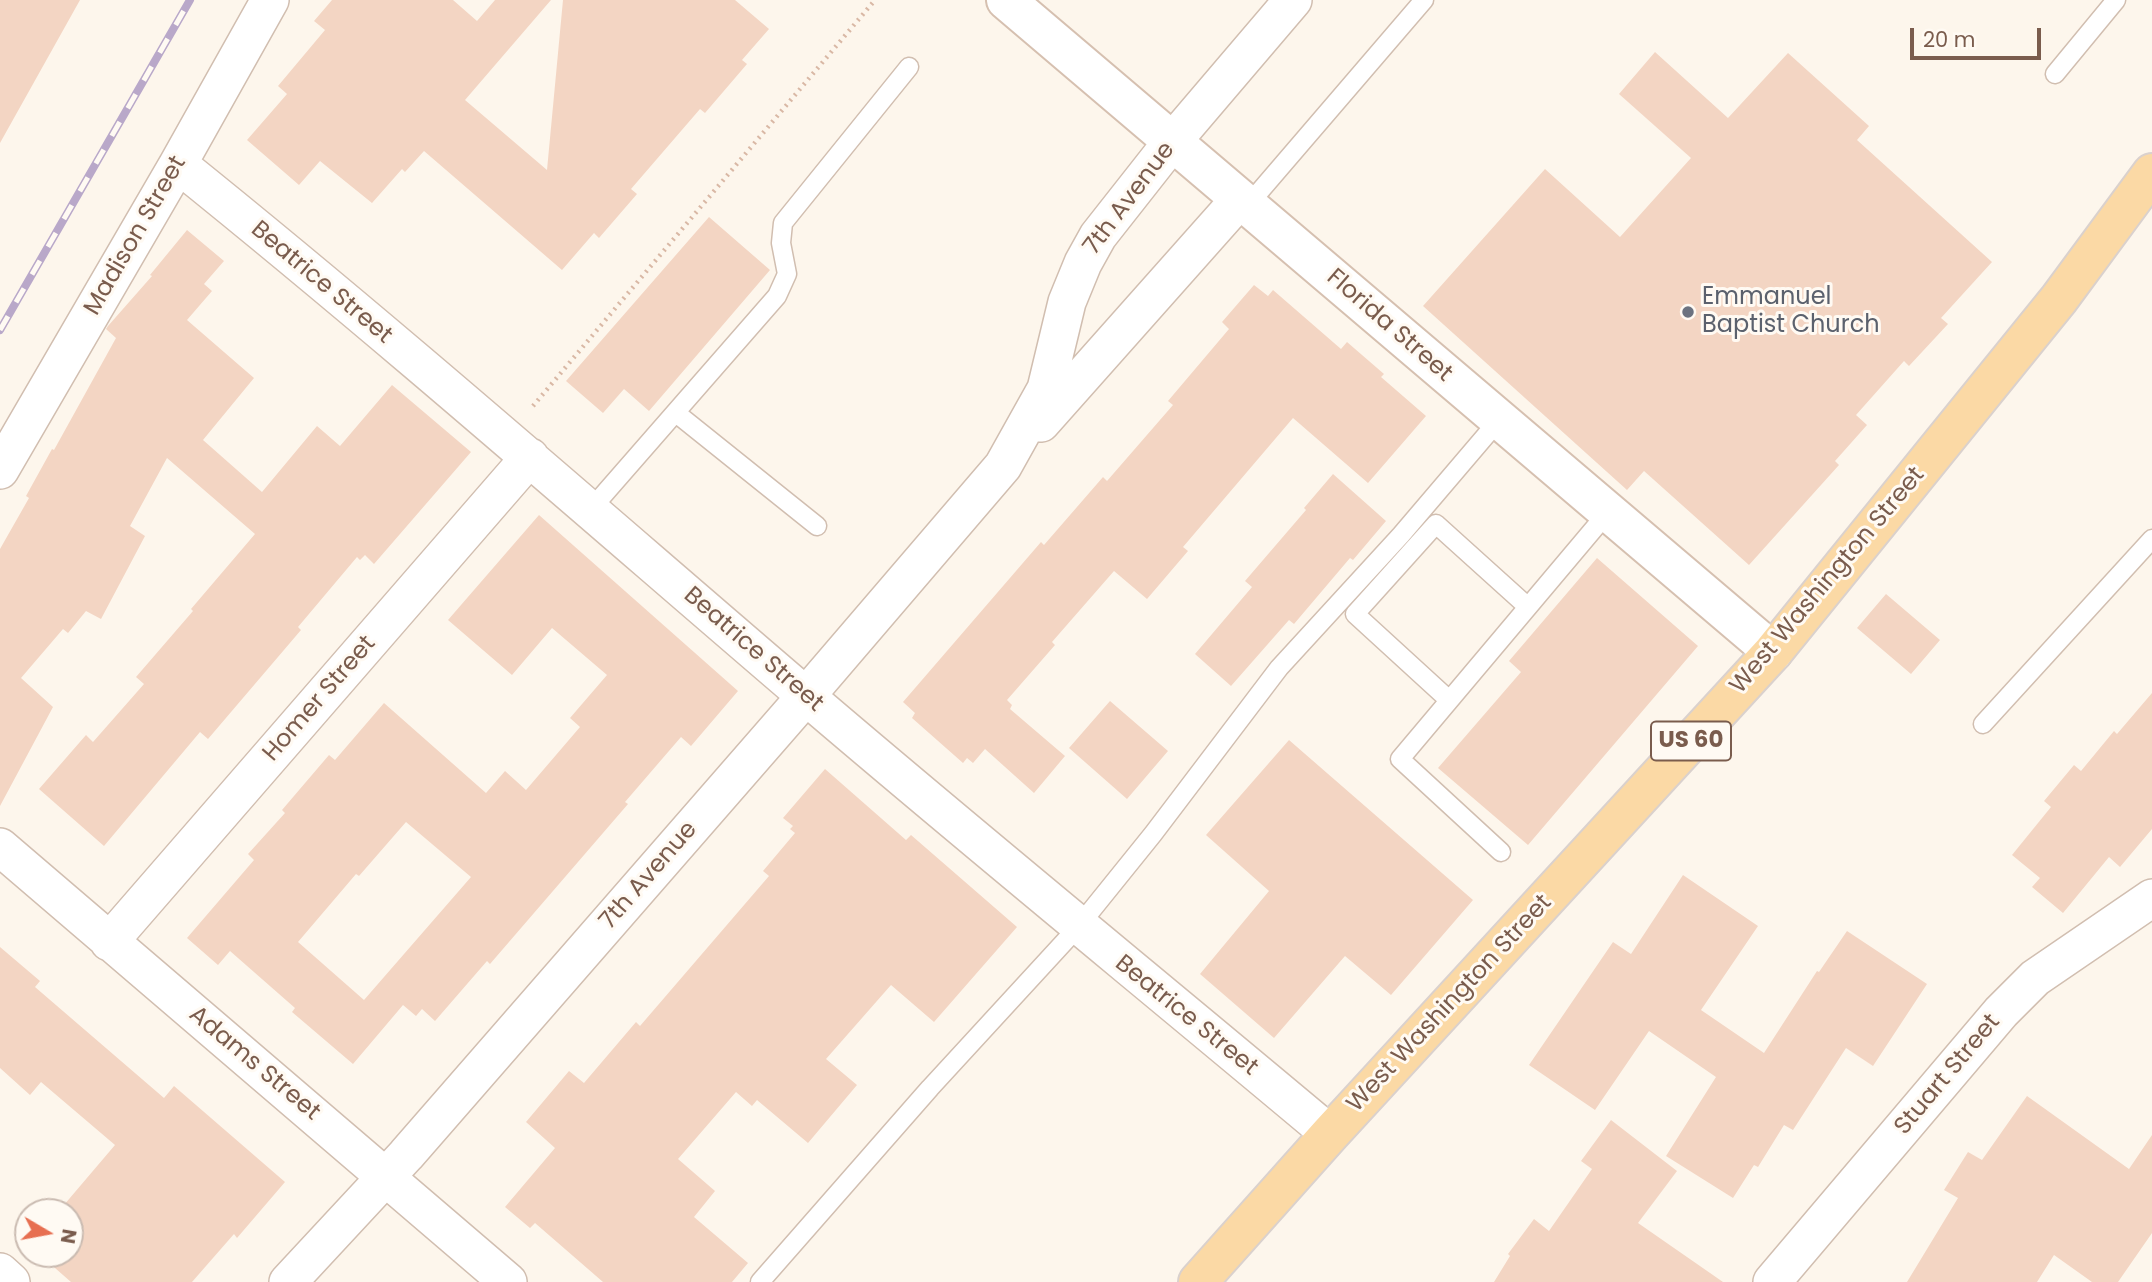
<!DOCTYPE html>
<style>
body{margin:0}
#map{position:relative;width:2152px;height:1282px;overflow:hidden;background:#fdf6ec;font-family:Poppins,sans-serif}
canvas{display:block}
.north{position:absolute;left:14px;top:1198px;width:70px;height:70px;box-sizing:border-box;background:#fffaf3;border:2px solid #cabbb1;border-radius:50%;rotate:100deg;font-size:19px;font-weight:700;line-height:28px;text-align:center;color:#7a5c4d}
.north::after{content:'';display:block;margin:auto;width:24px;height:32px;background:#e76f51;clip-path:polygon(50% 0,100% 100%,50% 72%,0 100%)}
.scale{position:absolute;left:1910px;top:28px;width:131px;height:32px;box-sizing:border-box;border:4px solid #7a5c4d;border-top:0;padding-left:9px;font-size:21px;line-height:24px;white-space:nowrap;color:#7a5c4d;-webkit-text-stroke:5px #fffaf3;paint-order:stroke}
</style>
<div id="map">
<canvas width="2152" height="1282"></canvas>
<div class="north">N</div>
<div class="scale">20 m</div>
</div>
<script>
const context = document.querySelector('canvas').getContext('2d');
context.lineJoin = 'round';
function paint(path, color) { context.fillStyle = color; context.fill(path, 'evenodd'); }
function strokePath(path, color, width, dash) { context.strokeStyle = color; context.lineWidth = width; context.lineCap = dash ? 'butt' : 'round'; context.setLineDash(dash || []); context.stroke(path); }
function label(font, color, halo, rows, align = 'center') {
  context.font = font + ' Poppins,sans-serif'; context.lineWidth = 6; context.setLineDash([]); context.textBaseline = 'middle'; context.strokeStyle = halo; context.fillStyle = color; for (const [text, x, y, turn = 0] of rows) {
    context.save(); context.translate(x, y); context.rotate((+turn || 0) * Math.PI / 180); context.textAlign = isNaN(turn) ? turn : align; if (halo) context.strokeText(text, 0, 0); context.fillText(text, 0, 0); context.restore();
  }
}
const building = new Path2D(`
 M0,0H80L0,143Z
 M332,0H453L477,21L495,0H551L465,100L547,170L563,0H735L769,29L742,60L747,64L705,113L700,109L631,189L637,194L599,238L594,233L562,270L424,151L405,172L402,169L372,203L320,161L299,185L247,140L287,94L278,86L325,30L314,21Z
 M1655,52L1728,118L1788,53L1869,126L1857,140L1992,262L1941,318L1948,324L1909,366L1904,361L1856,415L1867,425L1835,461L1839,465L1749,565L1644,471L1627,490L1423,306L1545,169L1620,237L1691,158L1619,94Z
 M709,217L770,270L649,411L624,389L603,413L566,381Z
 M187,230L224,261L204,284L212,291L187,320L254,378L203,440L262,492L317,426L340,446L392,385L471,452L374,564L365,555L360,560L357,557L298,627L301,630L208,739L200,732L104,846L39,789L86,735L93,742L144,684L136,677L193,611L191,609L255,534L167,458L130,526L145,536L101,619L86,611L68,633L63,629L21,678L53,707L0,806V549L29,498L26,496L52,449L54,450L116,338L106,329L108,326L152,276L150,275Z
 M1254,285L1268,296L1273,290L1341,349L1347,342L1384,374L1381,377L1426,416L1368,483L1293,418L1183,547L1188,551L1147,599L1114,571L1052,642L1055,645L1007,700L1012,705L1010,709L1065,756L1034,793L985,749L973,763L967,758L963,763L912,718L915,713L903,702L1041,542L1044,545L1103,477L1107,481L1173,405L1168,401L1229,329L1222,322Z
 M1333,474L1386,521L1353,560L1350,558L1294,624L1289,620L1231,686L1195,654L1252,587L1245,581L1306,510L1304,508Z
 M539,515L738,691L691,746L681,737L625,802L628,804L490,964L487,961L435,1021L422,1009L416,1016L403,1005L353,1064L292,1012L295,1008L230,951L218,965L187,938L254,860L248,854L285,813L282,810L329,755L335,760L384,703L486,793L505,771L526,790L580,727L570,718L607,675L552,628L512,675L448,620ZM406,822L471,877L364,1000L298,942L356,874L359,876Z
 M1597,558L1698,646L1528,845L1438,768L1521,672L1509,661Z
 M1886,594L1940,640L1911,674L1857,628Z
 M2152,693V829L2120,867L2109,857L2063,913L2032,887L2040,878L2012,855L2051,807L2044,801L2074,765L2081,771L2114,731L2117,734Z
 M1110,701L1168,751L1127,799L1069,748Z
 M1289,740L1473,900L1391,995L1345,956L1274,1038L1200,974L1269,891L1206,835Z
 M825,769L906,840L911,835L1017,927L934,1022L891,985L826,1059L857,1085L808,1143L757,1100L752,1106L736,1092L678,1159L715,1191L694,1217L748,1263L732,1282H603L535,1223L530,1228L505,1207L555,1148L526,1122L569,1071L584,1083L636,1022L640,1026L769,876L763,871L795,833L790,829L793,826L783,818Z
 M1683,875L1758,926L1701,1010L1764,1053L1817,971L1819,972L1847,931L1927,984L1873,1066L1846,1048L1793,1130L1784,1125L1758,1167L1754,1165L1733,1198L1666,1156L1716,1077L1649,1031L1595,1110L1529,1065L1613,942L1631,954Z
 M0,947L40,981L35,987L164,1098L174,1086L285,1182L237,1238L234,1234L192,1282H71L39,1254H70V1212H58L115,1145L41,1082L30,1095L0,1068Z
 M2027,1096L2129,1169L2152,1135V1233L2118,1282H2092L2054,1255L2037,1282H1907L1958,1198L1944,1190L1968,1152L1982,1160Z
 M1611,1120L1677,1171L1638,1223L1723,1282H1494L1510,1256L1508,1254L1534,1219L1549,1231L1592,1169L1581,1161Z`);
const path = new Path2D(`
 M533,406L875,0`);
const lane = new Path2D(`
 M2055,74L2116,0
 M1248,205L1424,0
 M676,413L817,526
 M591,509L777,296L787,274L781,243L783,223L909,67
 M1449,700L1355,614L1436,524L1528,607
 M1983,724L2152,539
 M1501,852L1400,759L1608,512
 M760,1282L930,1088L1078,927L1153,834L1279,668L1401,535L1499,420`);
const street = new Path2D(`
 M178,164C392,336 598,518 807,697C980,845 1156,988 1330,1134
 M1041,423L1240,199
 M0,470L178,164L270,0
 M0,847L508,1282
 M109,942L530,457
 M0,1272L11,1282
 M288,1282L406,1155L806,696L1003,466L1046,389L1067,302L1083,263L1098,236L1172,142L1293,0
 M1772,1282L2001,1012L2035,978L2152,898`);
const secondary = new Path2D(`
 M1006,0L1773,652`);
const primary = new Path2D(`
 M1198,1282L1330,1134L1773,652L2059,299L2152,173`);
const rail = new Path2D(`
 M0,330L190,0`);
const markers = [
 [1688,312,7,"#6b7280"]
];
const shields = [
 [1691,741,80]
];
const shieldNames = [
 ["US 60",1691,741]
];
const streetNames = [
 ["7th Avenue",1130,199,-53],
 ["Madison Street",136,236,-60],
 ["Beatrice Street",321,283,40],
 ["Florida Street",1389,326,41],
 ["West Washington Street",1828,581,-50],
 ["Beatrice Street",753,650,41],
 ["Homer Street",320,699,-49],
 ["7th Avenue",649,876,-49],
 ["West Washington Street",1450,1004,-47],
 ["Beatrice Street",1186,1016,39],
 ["Adams Street",254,1064,40],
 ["Stuart Street",1948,1075,-50]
];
const worshipNames = [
 ["Emmanuel",1702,298],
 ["Baptist Church",1702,326]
];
paint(building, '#f3d5c3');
strokePath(lane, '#d1beb0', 21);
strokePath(street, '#d1beb0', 40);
strokePath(secondary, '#d6c0b0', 42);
strokePath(primary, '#dad1cd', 42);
strokePath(path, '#d9b8a5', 4.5, [2, 5]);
strokePath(lane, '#fff', 18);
strokePath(street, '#fff', 37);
strokePath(secondary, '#fff', 38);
strokePath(primary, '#fbd9a5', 38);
strokePath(rail, '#b9a8c9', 8);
strokePath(rail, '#fffaf3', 5, [16]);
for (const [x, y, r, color] of markers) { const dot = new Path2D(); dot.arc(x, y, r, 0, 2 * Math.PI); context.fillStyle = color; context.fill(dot); strokePath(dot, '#fffaf3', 2.5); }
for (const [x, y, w] of shields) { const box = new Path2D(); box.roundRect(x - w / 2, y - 19.5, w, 39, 5); context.fillStyle = '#fffaf3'; context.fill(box); strokePath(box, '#7a5c4d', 2); }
label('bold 23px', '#7a5c4d', null, shieldNames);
label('24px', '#7a5c4d', '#fffaf3', streetNames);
label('24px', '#5b616d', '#fffaf3', worshipNames, 'left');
</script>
